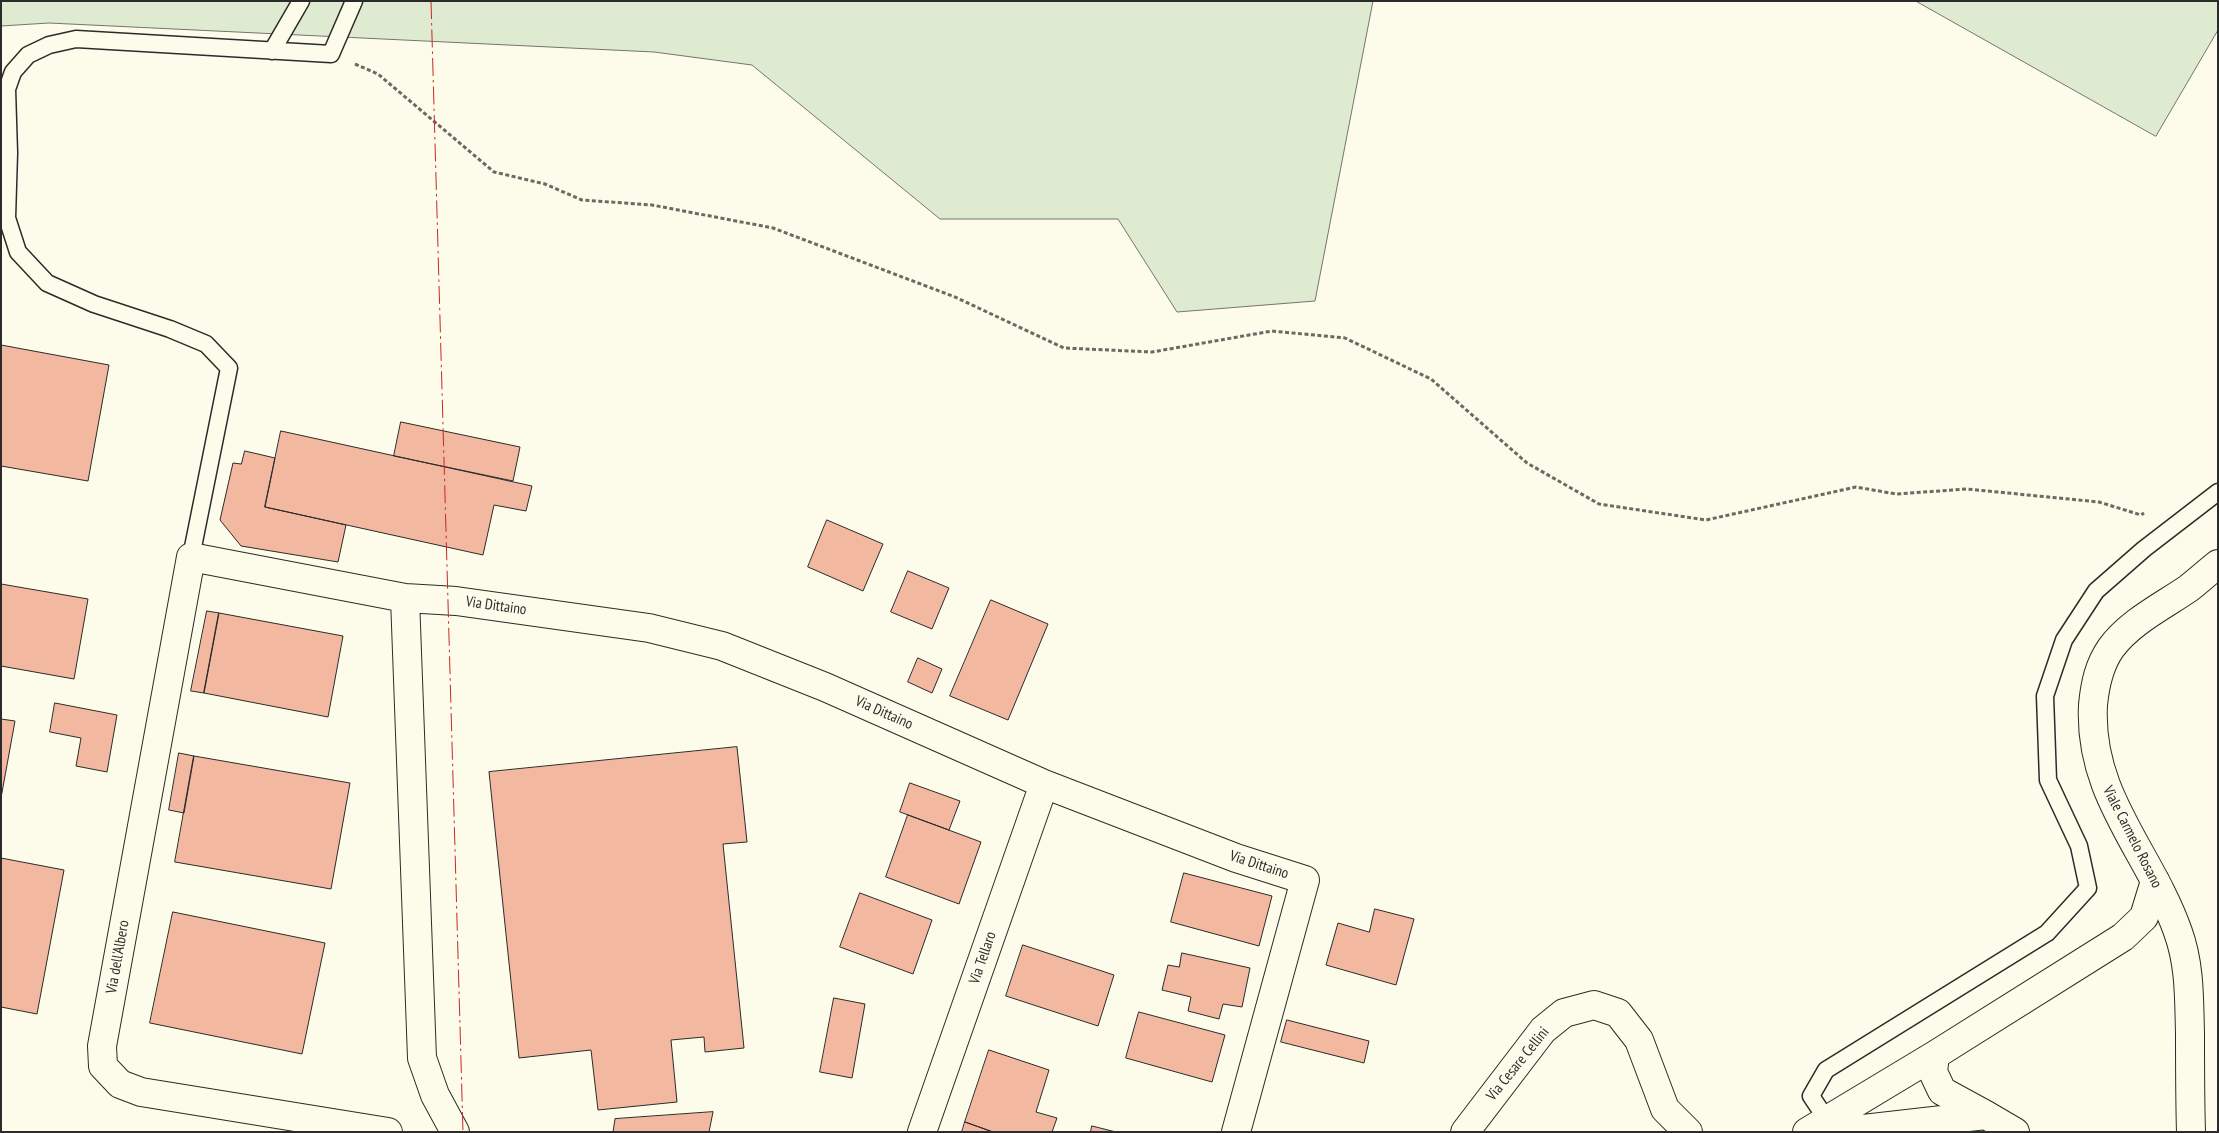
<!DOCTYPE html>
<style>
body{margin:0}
#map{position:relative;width:2219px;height:1133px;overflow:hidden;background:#fdfbea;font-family:"PT Sans Narrow",sans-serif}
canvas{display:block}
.frame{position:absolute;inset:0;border:2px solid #2b2b2b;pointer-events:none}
</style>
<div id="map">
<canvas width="2219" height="1133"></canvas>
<div class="frame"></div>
</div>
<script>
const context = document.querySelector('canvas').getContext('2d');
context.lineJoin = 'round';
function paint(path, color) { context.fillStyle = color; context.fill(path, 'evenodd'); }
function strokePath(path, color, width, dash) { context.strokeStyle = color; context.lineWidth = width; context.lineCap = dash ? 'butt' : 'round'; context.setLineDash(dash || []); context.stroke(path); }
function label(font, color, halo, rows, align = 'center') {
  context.font = font + ' "PT Sans Narrow",sans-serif'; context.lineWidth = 4; context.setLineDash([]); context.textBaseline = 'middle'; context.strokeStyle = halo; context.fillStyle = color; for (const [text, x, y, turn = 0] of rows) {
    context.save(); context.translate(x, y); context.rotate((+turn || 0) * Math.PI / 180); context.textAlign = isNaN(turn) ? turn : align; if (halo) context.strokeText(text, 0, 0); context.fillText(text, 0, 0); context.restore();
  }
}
const green = new Path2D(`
 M1,1H1373L1315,301L1177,312L1118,219H940L752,65L654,52L49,23L1,26Z
 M1916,1H2218V30L2156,136Z`);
const building = new Path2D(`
 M1,345L109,365L88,481L1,466Z
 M401,422L520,447L513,481L394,456Z
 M281,431L532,486L526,511L494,505L483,555L265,507Z
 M245,451L275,458L265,507L346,525L338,562L241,546L220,520L233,463L241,464Z
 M827,520L883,544L863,591L808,567Z
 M908,571L949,588L932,629L891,612Z
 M1,584L88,599L74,679L1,666Z
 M991,600L1048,624L1008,720L950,696Z
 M207,611L219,613L204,693L191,691Z
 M219,613L343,636L328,717L204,693Z
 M918,658L942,669L932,693L908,682Z
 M55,703L117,715L107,772L76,766L81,738L50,732Z
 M1,719L15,721L1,798Z
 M737,747L747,842L723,844L744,1048L705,1052L704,1037L671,1040L677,1102L598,1110L591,1050L519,1058L489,772Z
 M179,753L194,756L184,813L169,810Z
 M194,756L350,783L331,889L175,862Z
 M910,783L960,801L949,830L900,812Z
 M908,815L981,842L959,904L886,877Z
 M1,858L64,870L37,1014L1,1007Z
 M1184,873L1272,896L1259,946L1171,922Z
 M860,893L932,920L913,974L840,947Z
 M1375,909L1414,919L1396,985L1326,965L1338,923L1369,932Z
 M173,912L325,943L302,1054L150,1023Z
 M1023,945L1114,975L1098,1026L1006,996Z
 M1182,953L1250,968L1242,1007L1223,1004L1219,1019L1188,1011L1191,997L1162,990L1168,965L1179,967Z
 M834,998L865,1004L852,1078L820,1072Z
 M1139,1012L1225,1035L1212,1082L1126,1058Z
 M1287,1020L1369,1041L1364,1063L1281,1042Z
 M989,1050L1049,1070L1036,1112L1057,1118L1052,1132H993L965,1122Z
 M713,1112L709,1132H613L615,1119Z
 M965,1122L993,1132H962Z
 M1092,1126L1116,1132H1091Z`);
const path = new Path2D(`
 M355,64L378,74L494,172L545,184L582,200L652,205L773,228L955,297L1064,348L1152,352L1272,331L1345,338L1431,379L1527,463L1599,504L1706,520L1856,487L1896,494L1967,489L2099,502L2141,515L2144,513`);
const lane = new Path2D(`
 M272,51L301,1
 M191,557L229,368L206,344L170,329L94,304L47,283L18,252L7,218L9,153L7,89L13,72L28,55L49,45L76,39L331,54L354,1
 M1827,1120L1811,1096L1826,1070L2047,933L2088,888L2079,846L2048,780L2045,696L2064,640L2096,591L2144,549L2218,492`);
const street = new Path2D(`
 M405,598L422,1058L435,1095L455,1132
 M1935,1055L1933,1072L1942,1091L1986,1115
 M388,1132L141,1092L120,1084L103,1066L102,1046L191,557L405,598L456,601L649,628L722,646L825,687L1044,784L1236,858L1305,880L1236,1132
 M922,1132L1044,784
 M1465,1132L1543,1030L1564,1013L1594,1005L1618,1013L1639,1040L1665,1109L1688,1132
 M1807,1132L1935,1055L2123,937L2144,917L2155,881
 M1837,1132L1986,1115L2015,1132`);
const secondary = new Path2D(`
 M2191,1132C2190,1099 2190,1066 2190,1033C2189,999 2190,965 2178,932C2150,852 2088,796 2093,705C2095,684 2099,665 2111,648C2130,622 2163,606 2189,588C2199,580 2208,572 2218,564`);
const power = new Path2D(`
 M431,1L463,1132`);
const streetNames = [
 ["Via Dittaino",496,606,8],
 ["Via Dittaino",884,713,24],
 ["Viale Carmelo Rosano",2132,837,63],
 ["Via Dittaino",1259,865,18],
 ["Via dell'Albero",118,957,-80],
 ["Via Tellaro",983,958,-71],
 ["Via Cesare Cellini",1518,1064,-51]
];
paint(green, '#deebd1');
strokePath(green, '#74746e', 1);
paint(building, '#f2b8a0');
strokePath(building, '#2b2b2b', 1);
strokePath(lane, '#2b2b2b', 19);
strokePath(street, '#2b2b2b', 30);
strokePath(secondary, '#2b2b2b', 30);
strokePath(path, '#6a6964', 3, [4, 2.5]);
strokePath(lane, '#fdfbea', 16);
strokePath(street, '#fdfbea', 28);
strokePath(secondary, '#fdfbea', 28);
strokePath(power, '#c62828', 1, [18, 4, 2.5, 4]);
label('15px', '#2b2b2b', '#fdfbea', streetNames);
</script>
